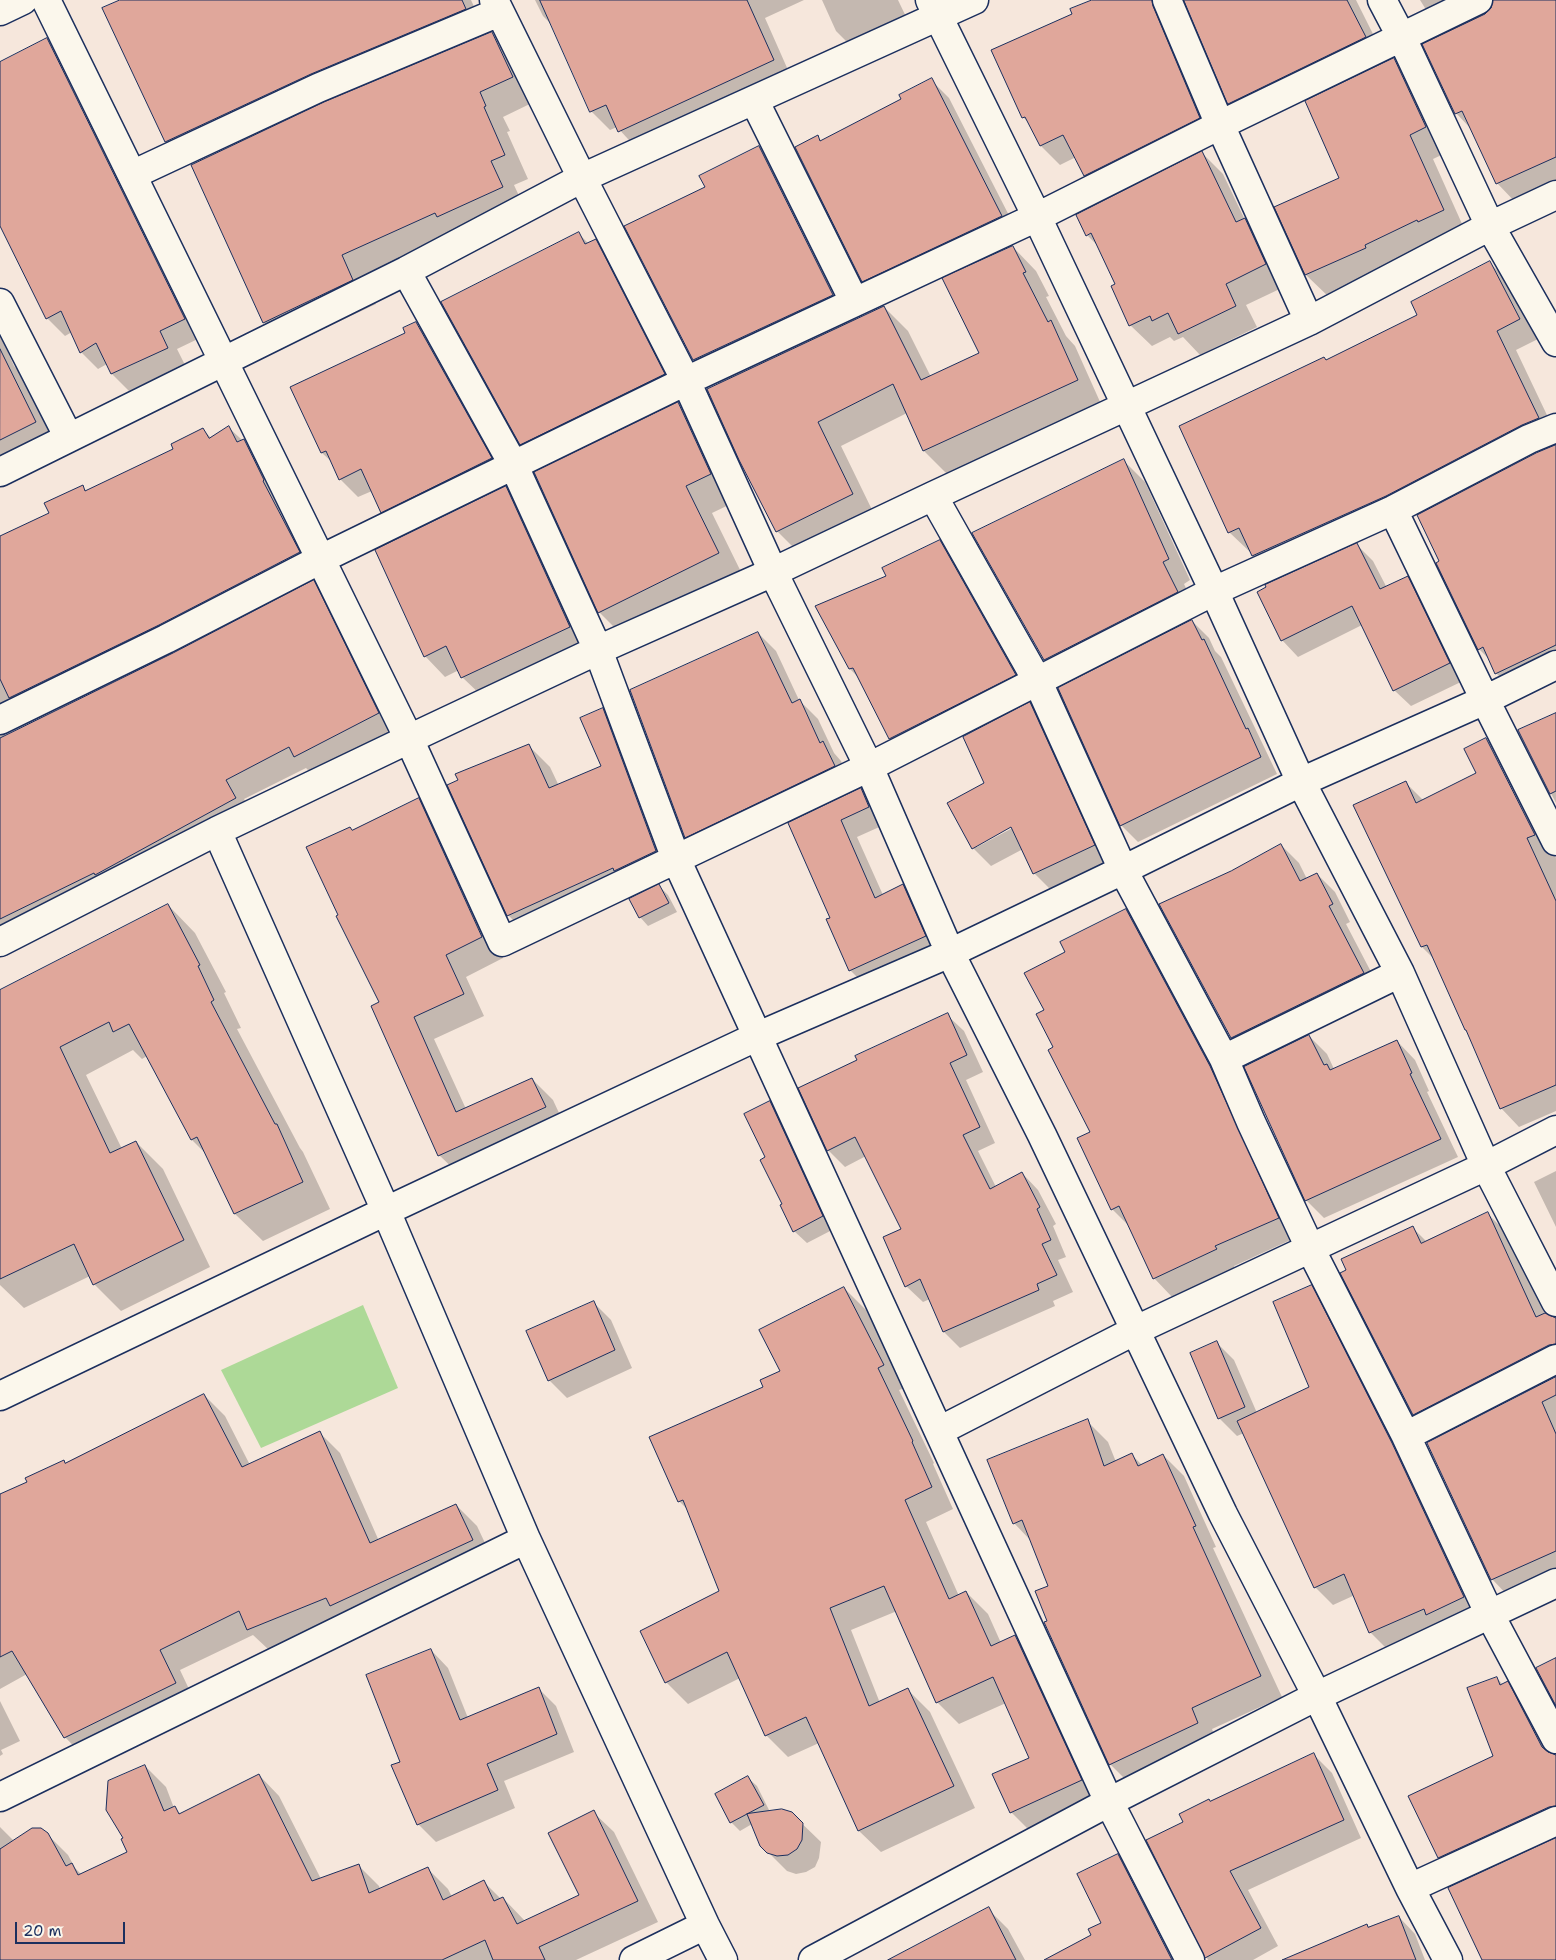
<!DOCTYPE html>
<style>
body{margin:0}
#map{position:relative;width:1556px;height:1960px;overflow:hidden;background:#f6e7dc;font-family:"Shantell Sans",sans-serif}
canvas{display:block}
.scale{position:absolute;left:15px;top:1922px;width:110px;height:22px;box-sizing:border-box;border:2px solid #1b2f5e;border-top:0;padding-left:6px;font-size:15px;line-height:18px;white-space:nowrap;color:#1b2f5e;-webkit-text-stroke:4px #fbf7ec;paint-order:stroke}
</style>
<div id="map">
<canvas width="1556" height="1960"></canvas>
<div class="scale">20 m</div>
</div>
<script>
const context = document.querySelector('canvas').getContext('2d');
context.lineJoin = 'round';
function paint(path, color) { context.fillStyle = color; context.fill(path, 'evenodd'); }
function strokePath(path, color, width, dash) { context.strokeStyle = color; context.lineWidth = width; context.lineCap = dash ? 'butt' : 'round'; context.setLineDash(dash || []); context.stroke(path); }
const green = new Path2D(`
 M363,1305L398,1388L261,1448L221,1370Z`);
const shadow = new Path2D(`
 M123,0H471L484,28L185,160L166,142L140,84Z
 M535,0H804L765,18L792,79L638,150L617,127L610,130L591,111L553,26L543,16Z
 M822,0H898L910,25L855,50L836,31Z
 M1095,0H1356L1384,56L1248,122L1229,103L1187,4L1180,5L1218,137L1104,194L1085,175L1076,157L1060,165L1041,146L1030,124L1023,117L1074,14Z
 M1420,0H1556V183L1517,204L1497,183L1472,130L1456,113L1486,15L1494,5L1445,29L1425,8Z
 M492,33L516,57L536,101L503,117L510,131L507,132L528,179L514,185L526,211L366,279L376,304L288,346L264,322Z
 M47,39L64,57L202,337L177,349L185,365L129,391L112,374L107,364L98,369L81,352L72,332L65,336L47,318L0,223V63Z
 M1394,60L1418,84L1450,151L1433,159L1467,235L1331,299L1306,275L1276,208L1341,178Z
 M931,80L949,98L1019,235L881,299L863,281L817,137L822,141L903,99Z
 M759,147L782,170L856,320L884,307L908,331L931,377L981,354L1013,247L1036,271L1049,296L1046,297L1066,336L1075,346L1101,404L948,475L924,451L907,413L841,446L876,518L801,555L778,532L708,389L719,384L694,360L626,226L706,188Z
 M1202,153L1223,174L1245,220L1266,241L1286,286L1246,305L1257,327L1200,355L1183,337L1174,341L1170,337L1152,346L1130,325L1117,285L1099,247L1087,235Z
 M579,234L589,244L596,241L619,264L687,397L677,402L705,430L737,501L712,513L745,580L626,639L599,612L545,468L521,444Z
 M1489,262L1509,282L1538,339L1516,350L1556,434L1273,575L1253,556L1251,550L1249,551L1229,532L1327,361L1419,316Z
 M416,324L434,342L509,477L400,530L382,512L372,491L358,497L340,479L333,463L322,453L291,387L407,333Z
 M0,334L14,366L19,371L53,440L0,466Z
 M229,428L263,459L318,572L6,730L4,736L174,654L313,582L333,601L397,733L314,776L306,768L244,799L255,818L0,944V537L51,513L82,487L87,491L175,449L203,429L211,438Z
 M1556,446V674L1516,693L1496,673L1490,660L1479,649Z
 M1124,461L1145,482L1190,580L1184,584L1198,613L1066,681L1045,660Z
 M506,488L526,508L590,648L483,697L462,677L459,670L445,677L425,656Z
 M940,541L958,559L1033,693L908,757L890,738L859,678L850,669L887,577Z
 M1357,545L1373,561L1387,588L1407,578L1424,594L1465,680L1411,706L1394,690L1362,625L1298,657L1282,640Z
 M1192,621L1209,638L1215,651L1221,657L1277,774L1138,842L1121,825Z
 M758,633L776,651L799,700L818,719L834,753L841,761L852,784L704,855L686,837Z
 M1030,704L1048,722L1112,863L1052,891L1034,873L1023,849L991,866L973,848L986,784ZM1016,823L1018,825L977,847V844Z
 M603,710L624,731L677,873L530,937L509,916L449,786L529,746L550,767L559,786L602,767Z
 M1556,714V803L1519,731Z
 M1486,739L1505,758L1556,858V1111L1519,1127L1501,1108L1469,1033L1466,1030L1435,960L1422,947L1405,782L1423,800L1478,773Z
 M861,790L878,807L886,824L857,837L883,895L903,886L920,903L942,953L867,987L850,970L831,918L789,824Z
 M419,800L440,821L503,958L466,977L484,1016L434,1039L466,1109L532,1079L553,1100L566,1128L461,1176L439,1155L381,1003L353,831Z
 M1281,845L1299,863L1307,879L1317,874L1335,892L1350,922L1346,924L1381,991L1250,1056L1232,1038L1231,872Z
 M659,886L668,895L677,912L648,926L640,917Z
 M168,905L195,933L226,992L224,993L241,1028L237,1029L300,1148L303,1152L330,1209L263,1241L235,1214L208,1156L192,1140L147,1056L142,1059L133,1050L86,1075L122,1149L136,1142L163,1169L210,1267L121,1311L94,1284L90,1276L24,1308L0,1285V991Z
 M1126,910L1145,930L1297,1237L1234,1266L1235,1269L1173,1298L1154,1278L1129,1226L1112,1209L1092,1132L1055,1048L1046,1011L1067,953Z
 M947,1015L964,1031L983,1072L966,1080L995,1143L978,1151L996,1187L1022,1173L1038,1190L1056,1224L1053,1226L1066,1257L1058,1260L1073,1292L1053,1301L1055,1306L960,1348L944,1332L930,1299L923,1302L906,1286L903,1230L866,1156L845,1167L828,1150Z
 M1309,1036L1327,1054L1334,1069L1397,1041L1415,1060L1429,1091L1427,1092L1458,1157L1324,1218L1306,1200Z
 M770,1103L782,1115L834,1229L807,1243L794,1231L783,1205Z
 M1556,1171V1227L1534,1182Z
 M1488,1214L1509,1235L1556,1338V1373L1435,1435L1414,1414L1413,1228L1427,1242Z
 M1311,1287L1329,1305L1481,1615L1388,1650L1370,1632L1355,1595L1333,1605L1315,1587L1244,1433L1237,1436L1219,1418L1216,1342L1234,1360L1257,1413L1311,1388Z
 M844,1288L866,1310L905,1388L899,1390L934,1463L933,1464L953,1509L926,1522L959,1596L966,1592L988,1614L1001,1643L1015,1637L1037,1659L1103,1802L1033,1834L1011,1812L1031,1758L1006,1703L959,1724L937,1702L897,1611L851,1630L880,1703L908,1690L930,1712L975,1808L881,1852L859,1831L819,1743L788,1757L766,1735L740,1678L688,1704L666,1682L721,1592L688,1510L679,1501L765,1388L782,1371Z
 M593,1302L611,1320L632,1368L567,1398L549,1380Z
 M1556,1378V1579L1511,1599L1492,1579L1428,1444Z
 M204,1395L225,1416L250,1465L319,1432L340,1453L379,1541L456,1505L477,1526L493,1560L269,1650L253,1635L180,1670L196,1704L85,1758L65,1737L27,1674L0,1689V1496L28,1482L64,1461L66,1464Z
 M1087,1421L1108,1442L1116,1462L1132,1455L1142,1465L1163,1455L1184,1476L1216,1547L1213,1548L1282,1697L1212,1729L1218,1744L1131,1785L1110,1764L1049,1621L1050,1586L1031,1541L1014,1523Z
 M431,1650L448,1668L468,1718L538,1688L556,1706L574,1752L504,1781L515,1808L436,1842L418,1824Z
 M1497,1678L1503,1685L1507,1683L1528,1704L1556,1756V1834L1460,1879L1439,1857L1494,1756Z
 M0,1701L20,1741L1,1750L3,1754L0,1756Z
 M1314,1755L1332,1773L1361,1838L1248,1890L1278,1946L1253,1960H1208L1148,1841L1184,1823L1210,1802Z
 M145,1766L166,1787L174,1808L181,1814L259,1775L279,1796L321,1879L358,1865L379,1886L380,1889L427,1868L448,1889L452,1897L484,1882L501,1899L503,1898L525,1921L581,1896L593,1812L614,1832L658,1922L576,1960H0V1827L14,1841L47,1834L68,1855L75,1868L82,1875L129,1852Z
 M748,1778L757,1786L770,1812L791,1813L821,1842L819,1858L815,1867L806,1872L796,1874L787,1871L761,1845L752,1824L740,1831L731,1822Z
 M1118,1856L1138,1876L1181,1960H1047L1093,1936L1102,1924Z
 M988,1909L1008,1929L1025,1960H890L937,1934L938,1935Z
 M1399,1917L1415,1934L1425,1960H1336L1369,1928Z`);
const building = new Path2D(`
 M120,0H462L466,9L311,74L165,142L102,8Z
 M540,0H747L774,60L618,132L606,105L590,112Z
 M1092,0H1152L1153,6L1200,118L1084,176L1063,135L1040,146L1025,117L1022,118L991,50L1072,14L1070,9Z
 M1184,0H1347L1366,37L1228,104Z
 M1493,0H1556V157L1496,184L1462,111L1455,114L1422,44L1485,14L1491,8Z
 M492,32L513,77L480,92L486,106L484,107L505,155L491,161L503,187L437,217L435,213L342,255L353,280L263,323L191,165L324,102Z
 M47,38L185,319L160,331L168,348L111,374L96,343L80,353L61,311L46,319L0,226V62Z
 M1394,58L1426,127L1410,135L1444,210L1418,222L1417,220L1365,245L1366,248L1305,275L1274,207L1339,178L1305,101Z
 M932,78L1002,216L862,282L795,147L818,135L820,141L901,99L899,95Z
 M759,146L833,295L693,360L624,226L705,187L699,176Z
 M1202,151L1236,222L1245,218L1266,264L1226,284L1236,306L1178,334L1168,313L1152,321L1150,316L1129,326L1111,286L1115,284L1091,233L1086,236L1076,215Z
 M579,232L585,244L596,239L665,374L520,445L441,302Z
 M1013,246L1026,272L1023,273L1048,322L1051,320L1078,380L923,451L893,384L818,422L853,494L776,532L739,460L707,389L884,306L921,380L979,353L942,278Z
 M1490,261L1520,319L1497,331L1539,418L1522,425L1386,496L1252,556L1239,528L1228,533L1179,426L1324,357L1326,360L1417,315L1411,302Z
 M416,322L492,458L381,513L361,469L339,480L326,451L321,453L290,387L405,333L403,328Z
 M0,349L36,422L0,440Z
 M678,402L711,474L686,486L719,553L598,613L534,472Z
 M229,426L237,442L244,439L264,480L263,481L300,552L159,625L9,698L0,679V536L49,513L44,503L83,485L85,491L173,449L171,444L203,428L209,438Z
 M1556,445V645L1495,674L1483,647L1478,650L1436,563L1439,561L1417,515L1536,453Z
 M1124,459L1169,559L1163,562L1178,592L1044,660L972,533Z
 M506,486L570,627L461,678L446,646L424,657L375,550Z
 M940,540L1016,675L889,739L853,668L849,669L815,606L886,576L882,568Z
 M1357,543L1380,589L1408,576L1450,663L1393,691L1352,606L1281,641L1257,592L1266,587L1265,585Z
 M314,580L379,713L294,757L289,747L226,780L236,798L95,875L94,873L0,919V738L173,653Z
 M1192,620L1202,640L1204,639L1246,729L1248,728L1261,757L1120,826L1058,688Z
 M758,632L792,703L800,699L820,743L823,741L835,766L685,838L630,690Z
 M1030,702L1095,845L1033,874L1011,827L972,849L947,803L984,783L963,737Z
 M603,708L656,851L614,871L613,868L507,916L447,785L458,780L455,774L529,744L549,788L601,766L580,718Z
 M1556,713V791L1550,794L1518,730Z
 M1486,738L1535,835L1527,838L1556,901V1085L1500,1109L1466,1030H1465L1427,945L1421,947L1353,805L1406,781L1416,803L1476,773L1464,749Z
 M861,788L869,807L841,820L875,898L903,884L926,936L849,971L826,919L830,918L788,823Z
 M419,798L482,937L446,955L464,994L414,1017L456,1112L532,1078L546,1107L438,1156L371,1006L379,1002L336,916L338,915L306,847L350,827L352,830Z
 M1281,844L1300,881L1317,873L1333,904L1329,906L1364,973L1231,1038L1159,904L1231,871Z
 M659,884L669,903L639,918L629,899Z
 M168,904L200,965L198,966L214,1000L211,1002L275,1124H277L303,1182L234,1214L197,1137L191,1140L129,1024L113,1032L109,1022L60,1047L110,1153L136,1141L184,1240L93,1285L74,1244L0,1279V990Z
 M1126,909L1210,1066L1279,1218L1215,1246L1217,1249L1153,1279L1119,1206L1111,1210L1077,1138L1090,1132L1048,1050L1053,1047L1036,1014L1044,1010L1024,973L1065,952L1060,942Z
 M948,1013L967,1055L950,1063L980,1127L963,1135L990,1189L1022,1172L1040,1207L1037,1209L1051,1240L1042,1244L1057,1275L1037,1284L1039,1290L943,1332L920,1279L905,1287L883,1237L901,1229L855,1137L827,1151L798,1088L857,1060L855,1056Z
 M1309,1035L1324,1065L1327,1064L1330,1070L1397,1040L1412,1073L1410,1074L1441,1139L1305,1201L1244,1067Z
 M770,1101L823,1216L793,1232L780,1205L782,1204L760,1160L765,1157L744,1114Z
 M1488,1212L1536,1317L1545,1313L1556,1318V1344L1549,1345L1413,1415L1340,1273L1346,1270L1341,1259L1413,1226L1421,1243Z
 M1312,1285L1392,1443L1464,1597L1426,1615L1424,1609L1369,1633L1344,1574L1314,1588L1237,1421L1309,1387L1273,1302Z
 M844,1287L884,1365L878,1368L913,1441L912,1442L932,1487L905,1500L949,1599L966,1591L991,1646L1015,1635L1082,1780L1010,1813L992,1774L1029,1758L993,1677L936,1703L884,1586L830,1608L869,1706L908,1688L954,1786L858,1831L806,1717L765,1736L727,1652L665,1683L640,1631L719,1591L683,1500L678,1502L649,1437L763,1387L760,1380L780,1371L759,1330Z
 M594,1301L615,1350L548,1381L526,1331Z
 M1217,1341L1245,1407L1218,1419L1190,1353Z
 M1556,1377V1395L1542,1402L1556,1434V1551L1491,1580L1427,1443Z
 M204,1394L242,1467L320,1431L370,1543L456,1504L473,1540L330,1606L326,1598L247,1630L239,1611L160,1650L176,1683L64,1738L12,1651L0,1657V1494L27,1482L25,1478L64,1460L65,1463Z
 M1088,1419L1104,1466L1132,1453L1138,1466L1163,1454L1196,1526L1193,1527L1261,1676L1192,1708L1198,1723L1109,1765L1044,1622L1047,1621L1035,1591L1048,1586L1022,1520L1013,1524L987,1460Z
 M431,1649L460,1720L539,1687L557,1734L487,1764L498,1790L417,1825L391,1765L400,1762L366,1675Z
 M1556,1658V1706L1536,1668Z
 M1497,1677L1500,1685L1508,1681L1542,1747L1548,1752L1556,1755V1806L1549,1807L1438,1858L1408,1796L1493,1756L1467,1688Z
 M1314,1753L1344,1820L1230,1871L1261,1928L1205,1958L1146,1840L1183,1822L1179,1814L1209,1799L1210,1801Z
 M145,1765L164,1811L175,1806L179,1814L259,1774L312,1881L359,1864L369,1893L428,1867L443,1900L484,1880L494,1901L503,1897L517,1924L579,1895L548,1833L594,1810L638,1901L539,1947L545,1960H493L485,1940L442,1960H0V1849L32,1828H41L48,1833L66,1866L72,1863L78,1875L127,1852L121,1839L123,1838L106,1810L108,1781Z
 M748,1776L764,1805L730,1823L715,1794Z
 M782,1809L792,1812L803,1823L802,1840L797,1849L788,1855L777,1856L767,1853L760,1846L747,1814Z
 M1556,1838V1960H1482L1448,1888Z
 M1118,1854L1172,1960H1044L1091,1935L1088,1929L1101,1923L1077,1874Z
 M989,1907L1016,1960H888Z
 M1399,1916L1416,1960H1282L1367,1924L1368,1927Z`);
const minor = new Path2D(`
 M46,0L409,739L502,942L869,767L1214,591L1393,510L1529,439L1556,428
 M494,0L582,178L686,381L773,572L869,767L950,953L1042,1135L1223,1514L1317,1696L1410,1888L1448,1960
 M930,0L1037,217L1214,591L1301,782L1400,973L1486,1166L1556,1302
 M1167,0L1220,125L1309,321
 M1382,0L1402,38L1490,226L1556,342
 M0,11L23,0
 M754,100L854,301
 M132,175L318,88L499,12
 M406,271L514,466L598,650L676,859L1109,1802L1190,1960
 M0,303L68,436
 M0,472L406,271L582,178L974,0
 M933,496L1038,682L1123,870L1224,1059L1251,1122L1310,1248L1406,1436L1490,1615L1556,1739
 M1393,510L1485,700L1556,841
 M0,720L166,639L321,559L686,381L1037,217L1220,125L1478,0
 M217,831L386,1211L526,1539
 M0,942L217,831L409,739L598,650L773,572L933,496L1309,321L1490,226L1556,195
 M1224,1059L1400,973
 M0,1396L386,1211L756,1037L950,953L1123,870L1301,782L1485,700L1556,665
 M939,1431L1134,1331L1486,1166L1556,1130
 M1406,1436L1556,1359
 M0,1797L526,1539L705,1925L723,1960
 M1410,1888L1556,1821
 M634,1960L705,1925
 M813,1960L1109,1802L1317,1696L1556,1583`);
paint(green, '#add997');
paint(shadow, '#0003');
paint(building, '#e0a79b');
strokePath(building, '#1b2f5e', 1);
strokePath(minor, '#1b2f5e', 31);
strokePath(minor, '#fbf7ec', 28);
</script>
